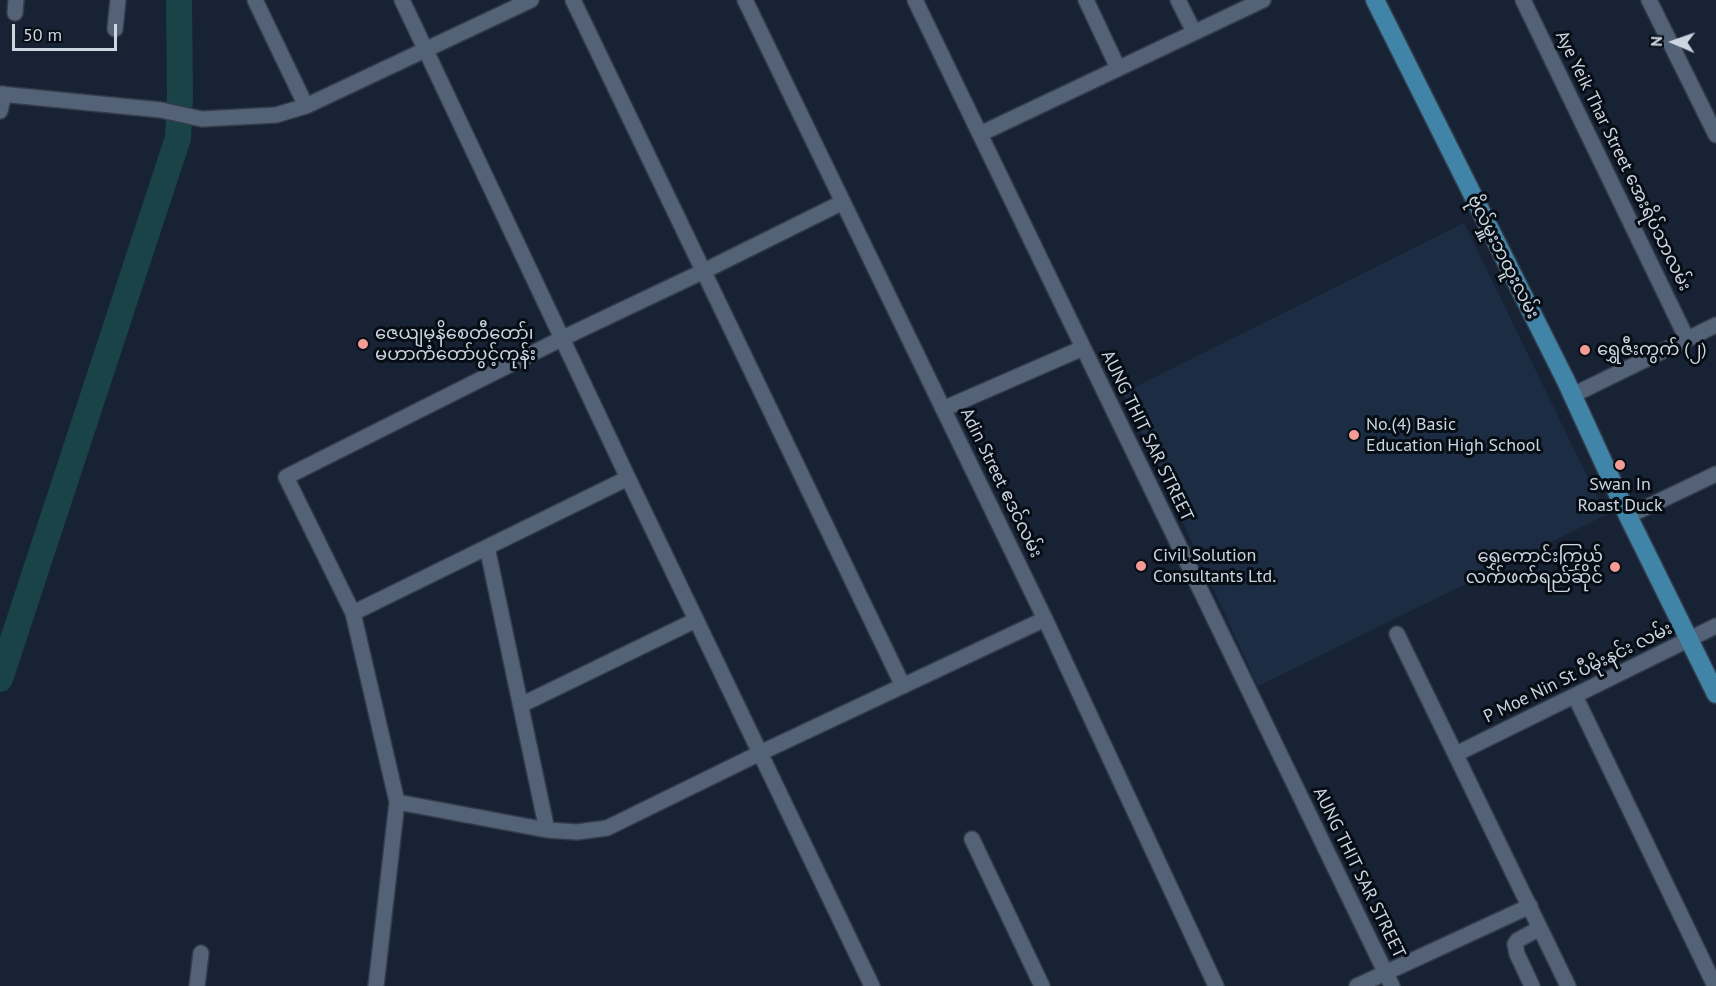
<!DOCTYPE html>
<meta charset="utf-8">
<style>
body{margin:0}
#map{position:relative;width:1716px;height:986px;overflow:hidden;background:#172335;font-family:"PT Sans",sans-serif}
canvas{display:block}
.north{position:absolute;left:1644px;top:12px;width:60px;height:60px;-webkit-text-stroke:4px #070d14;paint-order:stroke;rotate:272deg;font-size:16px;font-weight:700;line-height:24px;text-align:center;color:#ccd5e0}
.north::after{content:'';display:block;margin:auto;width:21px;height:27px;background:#ccd5e0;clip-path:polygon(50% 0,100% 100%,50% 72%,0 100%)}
.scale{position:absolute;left:12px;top:24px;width:105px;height:27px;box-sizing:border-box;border:3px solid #ccd5e0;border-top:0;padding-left:8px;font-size:18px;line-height:21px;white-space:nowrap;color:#ccd5e0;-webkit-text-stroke:4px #070d14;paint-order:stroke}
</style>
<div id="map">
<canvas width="1716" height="986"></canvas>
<div class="north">N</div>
<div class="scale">50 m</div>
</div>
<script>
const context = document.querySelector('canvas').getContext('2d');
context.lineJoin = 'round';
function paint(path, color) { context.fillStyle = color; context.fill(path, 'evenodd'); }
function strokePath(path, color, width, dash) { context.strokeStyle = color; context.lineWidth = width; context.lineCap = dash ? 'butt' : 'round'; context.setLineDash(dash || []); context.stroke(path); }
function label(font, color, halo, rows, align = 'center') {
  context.font = font + ' "PT Sans","Noto Sans Myanmar",sans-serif'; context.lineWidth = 6; context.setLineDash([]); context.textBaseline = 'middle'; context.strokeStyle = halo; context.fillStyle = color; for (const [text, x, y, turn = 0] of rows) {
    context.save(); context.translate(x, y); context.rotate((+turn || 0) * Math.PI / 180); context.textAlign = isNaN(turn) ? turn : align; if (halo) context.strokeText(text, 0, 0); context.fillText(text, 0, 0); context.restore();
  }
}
const built = new Path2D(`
 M1464,223L1606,515L1258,686L1123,393Z`);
const river = new Path2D(`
 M0,679L178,138L180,95L179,0`);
const minor = new Path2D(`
 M255,0L306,106
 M402,0L628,478L872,986
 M573,0L903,686
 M745,0L1045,619L1216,986
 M915,0L1392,986
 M1086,0L1118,68
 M1178,0L1194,32
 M1523,0L1687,339
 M1649,0L1716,135
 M15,13L16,0
 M115,29L118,0
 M0,94L161,110L202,119L276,115L306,106L531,0
 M0,111L4,94
 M980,134L1263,0
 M1573,395L1716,325
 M943,409L1083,348
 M1628,516L1716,474
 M487,547L547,830
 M353,613L628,478
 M1397,634L1568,986
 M1575,696L1715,986
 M521,705L696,620
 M1456,754L1716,626
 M397,802L547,830L577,832L607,828L760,753L1045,619
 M972,839L1042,986
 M197,986L201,953
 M376,986L397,802L353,613L286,477L563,338L704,271L843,202
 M1357,986L1530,906
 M1532,986L1517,954L1515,944L1518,940L1540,928`);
const major = new Path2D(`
 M1375,0L1566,381L1628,516L1716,694`);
const markers = [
 [363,344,6,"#f59b96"],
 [1585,350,6,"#f59b96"],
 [1354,435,6,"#f59b96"],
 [1620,465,6,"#f59b96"],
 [1141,566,6,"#f59b96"],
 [1615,567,6,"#f59b96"]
];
const streetNames = [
 ["Aye Yeik Thar Street အေးရိပ်သာလမ်း",1623,161,64],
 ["ဗိုလ်မှူးဘထူးလမ်း",1503,257,63],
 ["AUNG THIT SAR STREET",1147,436,64],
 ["Adin Street ဧဒင်လမ်း",1001,483,64],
 ["P Moe Nin St ပီမိုးနင်း လမ်း",1578,673,-26],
 ["AUNG THIT SAR STREET",1359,873,64]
];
const poiNames = [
 ["ဇေယျမုနိစေတီတော်၊",375,334],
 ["မဟာကံတော်ပွင့်ကုန်း",375,355],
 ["ရွှေဇီးကွက် (၂)",1597,350],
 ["No.(4) Basic",1366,425],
 ["Education High School",1366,446],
 ["Swan In",1620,485,"center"],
 ["Roast Duck",1620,506,"center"],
 ["Civil Solution",1153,556],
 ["Consultants Ltd.",1153,577],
 ["ရွှေကောင်းကြွယ်",1603,557,"right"],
 ["လက်ဖက်ရည်ဆိုင်",1603,578,"right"]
];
paint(built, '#1c2d43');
strokePath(river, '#1a4348', 26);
strokePath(minor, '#333c4b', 18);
strokePath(major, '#333c4b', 21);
strokePath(minor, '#536276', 15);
strokePath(major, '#4085a8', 18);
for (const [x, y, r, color] of markers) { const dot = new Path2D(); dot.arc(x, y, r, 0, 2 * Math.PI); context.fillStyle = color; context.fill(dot); strokePath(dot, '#070d14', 2); }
label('18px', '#ccd5e0', '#070d14', streetNames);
label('18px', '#ccd5e0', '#070d14', poiNames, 'left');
</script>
